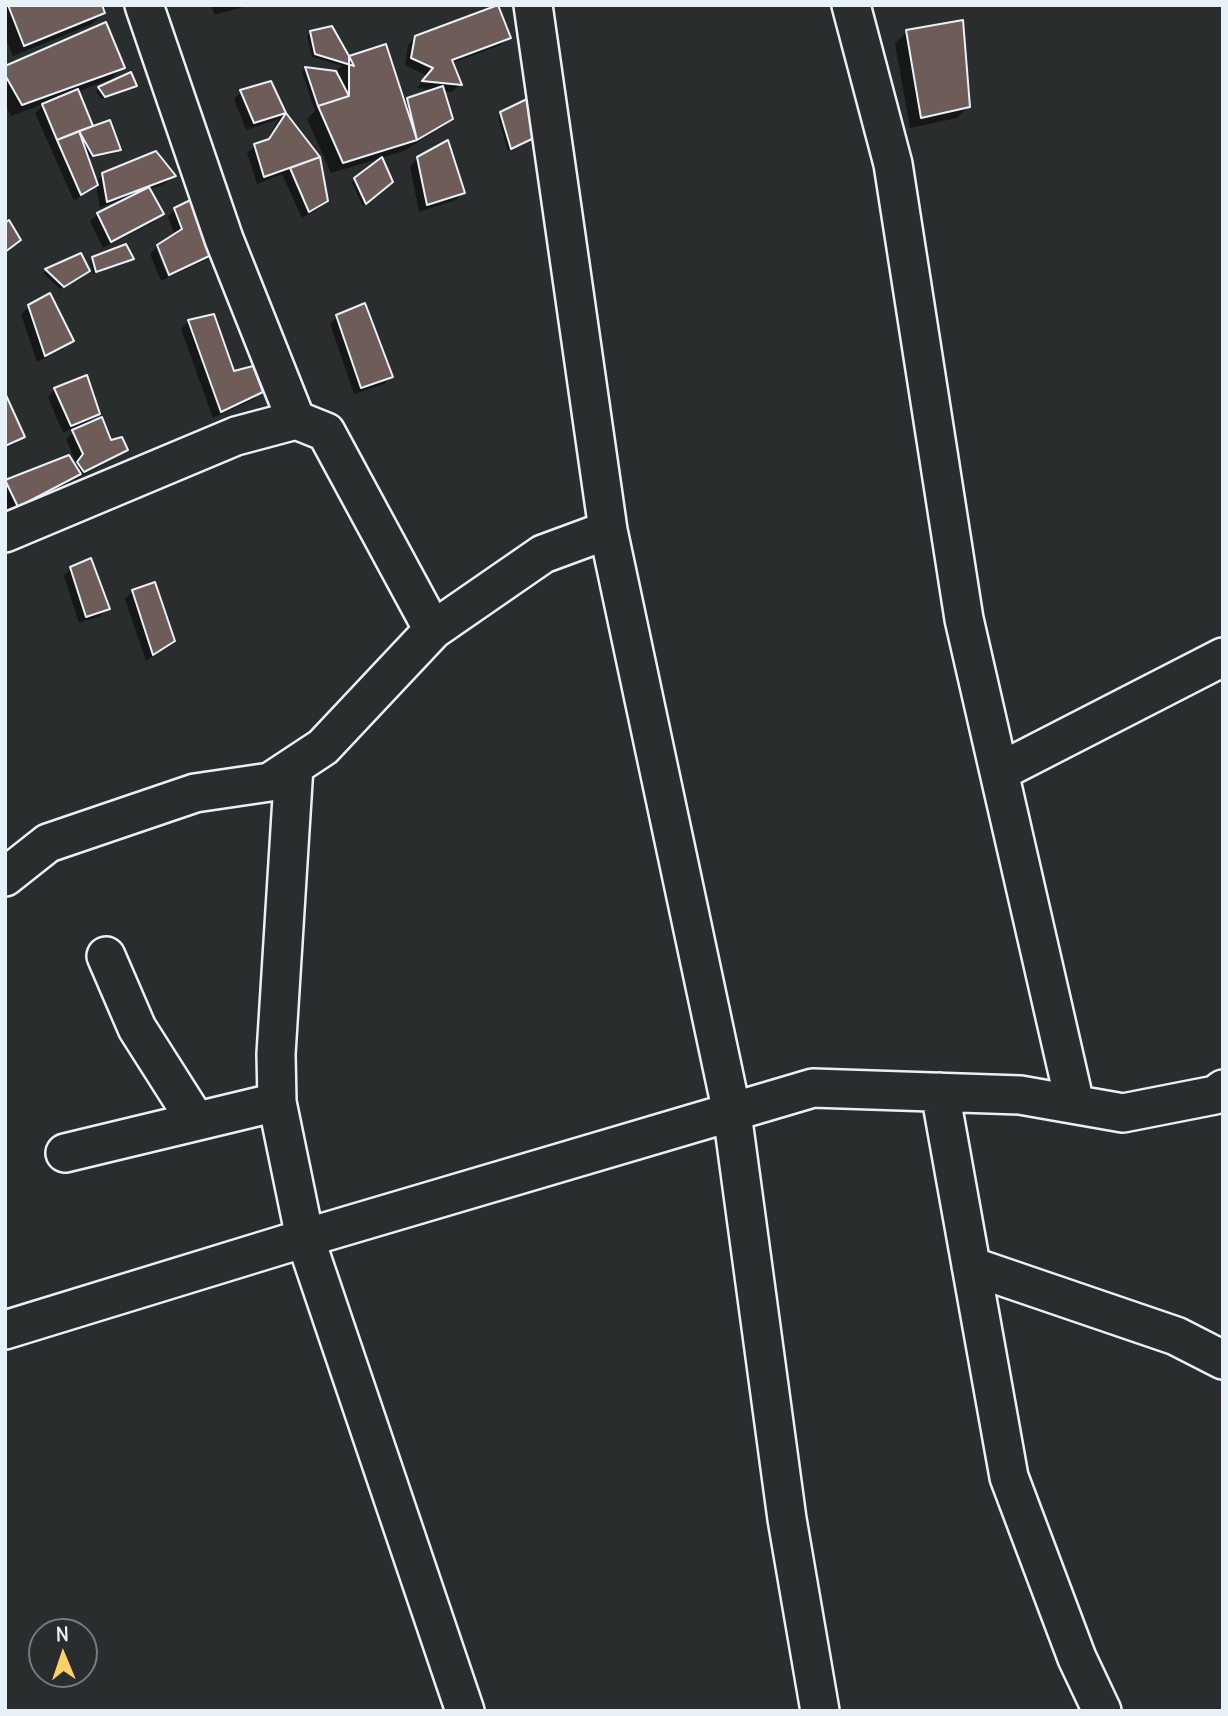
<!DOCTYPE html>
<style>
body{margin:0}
#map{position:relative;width:1228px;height:1716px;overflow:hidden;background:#2a2d2e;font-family:Delius,sans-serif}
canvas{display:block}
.frame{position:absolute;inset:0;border:7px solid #e8f1f8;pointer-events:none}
.north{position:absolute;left:28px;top:1618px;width:70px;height:70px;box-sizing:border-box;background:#2a2d2e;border:2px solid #767b7f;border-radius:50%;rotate:358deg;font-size:19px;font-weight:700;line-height:28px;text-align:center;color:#e8f1f8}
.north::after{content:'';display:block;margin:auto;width:24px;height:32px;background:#ffd166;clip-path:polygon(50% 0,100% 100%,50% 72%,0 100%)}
</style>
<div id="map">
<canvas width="1228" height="1716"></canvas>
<div class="frame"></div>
<div class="north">N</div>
</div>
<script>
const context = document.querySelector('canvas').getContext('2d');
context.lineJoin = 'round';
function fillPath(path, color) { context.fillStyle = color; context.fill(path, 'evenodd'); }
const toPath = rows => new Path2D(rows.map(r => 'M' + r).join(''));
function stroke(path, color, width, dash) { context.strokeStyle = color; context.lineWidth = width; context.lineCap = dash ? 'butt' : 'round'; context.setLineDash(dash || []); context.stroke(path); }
const shadow = toPath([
 [5,5,100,5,103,13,92,24,13,56,5,37],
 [212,5,251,5,214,15],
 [907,32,968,107,957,118,910,128,895,43],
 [311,33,348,58,404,104,408,100,436,90,417,88,427,76,405,65,408,45,416,37,509,38,501,45,452,63,460,85,452,92,443,91,451,119,443,126,404,151,331,173,307,119,315,111,302,72,305,69,335,72,338,80,338,69,342,66,312,57,307,36],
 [5,68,122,68,111,79,77,92,91,125,119,150,115,153,87,158,95,183,103,175,173,176,166,183,148,190,161,214,154,222,103,248,90,221,98,214,120,203,119,200,100,208,96,184,74,201,35,113,44,104,11,116,5,106],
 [135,86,132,89,101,99,96,91,99,88],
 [241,92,284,113,318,158,326,201,319,208,302,218,282,174,257,184,247,153,255,146,266,142,279,119,246,130,234,99],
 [501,114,534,136,508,151,498,117],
 [418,158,463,192,456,200,419,212,410,166],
 [355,180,388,185,363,206,352,183],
 [175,209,215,256,171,276,159,246,175,235,168,217],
 [156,248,168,278,161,281,150,254],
 [80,255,84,274,60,289,43,273],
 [132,258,129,261,93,274,90,262,93,259],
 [29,307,72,341,64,348,37,362,21,314],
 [337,317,391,377,384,384,354,394,330,324],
 [189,321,233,373,261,392,254,399,213,418,181,329],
 [55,389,98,413,85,426,126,450,118,457,10,513,5,503,6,482,76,463,66,439,79,426,63,433,48,397],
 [5,397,22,437,15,444,5,448],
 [71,568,108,608,100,616,79,623,64,576],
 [133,591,173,641,146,661,125,599]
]);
const building = toPath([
 [8,5,102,5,105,13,24,46,8,5],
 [498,5,511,38,452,60,462,85,422,81,433,68,411,58,415,36,498,5],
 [963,20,970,107,921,118,906,30,963,20],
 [106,22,125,68,22,105,5,75,5,66,106,22],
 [332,26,349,56,354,66,315,54,310,31,332,26],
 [386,44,417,140,343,163,318,106,349,96,349,56,386,44],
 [305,67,336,71,349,96,318,106,305,67],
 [131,72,137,86,105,97,98,87,131,72],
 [271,81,286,113,254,123,240,90,271,81],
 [443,86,453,119,417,140,407,98,443,86],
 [78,89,93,126,57,140,42,104,78,89],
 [529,98,536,137,511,149,500,112,529,98],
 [286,113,320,157,264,177,254,144,269,139,286,113],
 [110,120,121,150,93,156,79,131,110,120],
 [79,131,98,185,81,195,57,140,79,131],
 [448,140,465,193,427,205,417,157,448,140],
 [156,151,176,176,107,202,102,173,156,151],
 [320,157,328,201,309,212,290,168,320,157],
 [382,157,393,182,366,204,354,178,382,157],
 [149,187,164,214,111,242,97,213,149,187],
 [205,193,224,249,169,275,157,245,182,229,174,208,205,193],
 [9,220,21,240,5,252,5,223,9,220],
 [126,244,134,259,96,272,92,257,126,244],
 [81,253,90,271,64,287,45,269,81,253],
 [50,293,74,341,45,356,28,305,50,293],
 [365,303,393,377,361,388,336,315,365,303],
 [214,314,234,371,253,366,263,392,221,412,188,320,214,314],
 [87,375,100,414,71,426,54,388,87,375],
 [5,393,25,437,5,446,5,393],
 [102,417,111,440,122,437,128,450,84,472,77,462,83,454,72,430,102,417],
 [69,455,81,474,18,507,5,480,69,455],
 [91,558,110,609,86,617,70,567,91,558],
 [155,582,175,641,153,655,132,590,155,582]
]);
const street = toPath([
 [144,5,224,239,296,420],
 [533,5,608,530,732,1113,787,1519,820,1711],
 [851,5,893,164,964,619,1075,1104],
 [5,533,236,436,296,420,326,432,433,630],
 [294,766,276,1054,277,1102,305,1238,465,1711],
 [999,772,1223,657],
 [5,877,48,843,195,793,270,782,323,747,433,630,543,554,608,530],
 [106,956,137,1028,196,1121],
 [940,1092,1009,1477,1077,1658,1102,1711],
 [65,1153,277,1102],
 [971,1266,1176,1336,1223,1360],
 [5,1330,305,1238,813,1088,1020,1095,1123,1113,1215,1095,1223,1089]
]);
fillPath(shadow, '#0007');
fillPath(building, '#6e5c59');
stroke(building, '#e8f1f8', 2);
stroke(street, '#e8f1f8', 42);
stroke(street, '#2a2d2e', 37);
</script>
